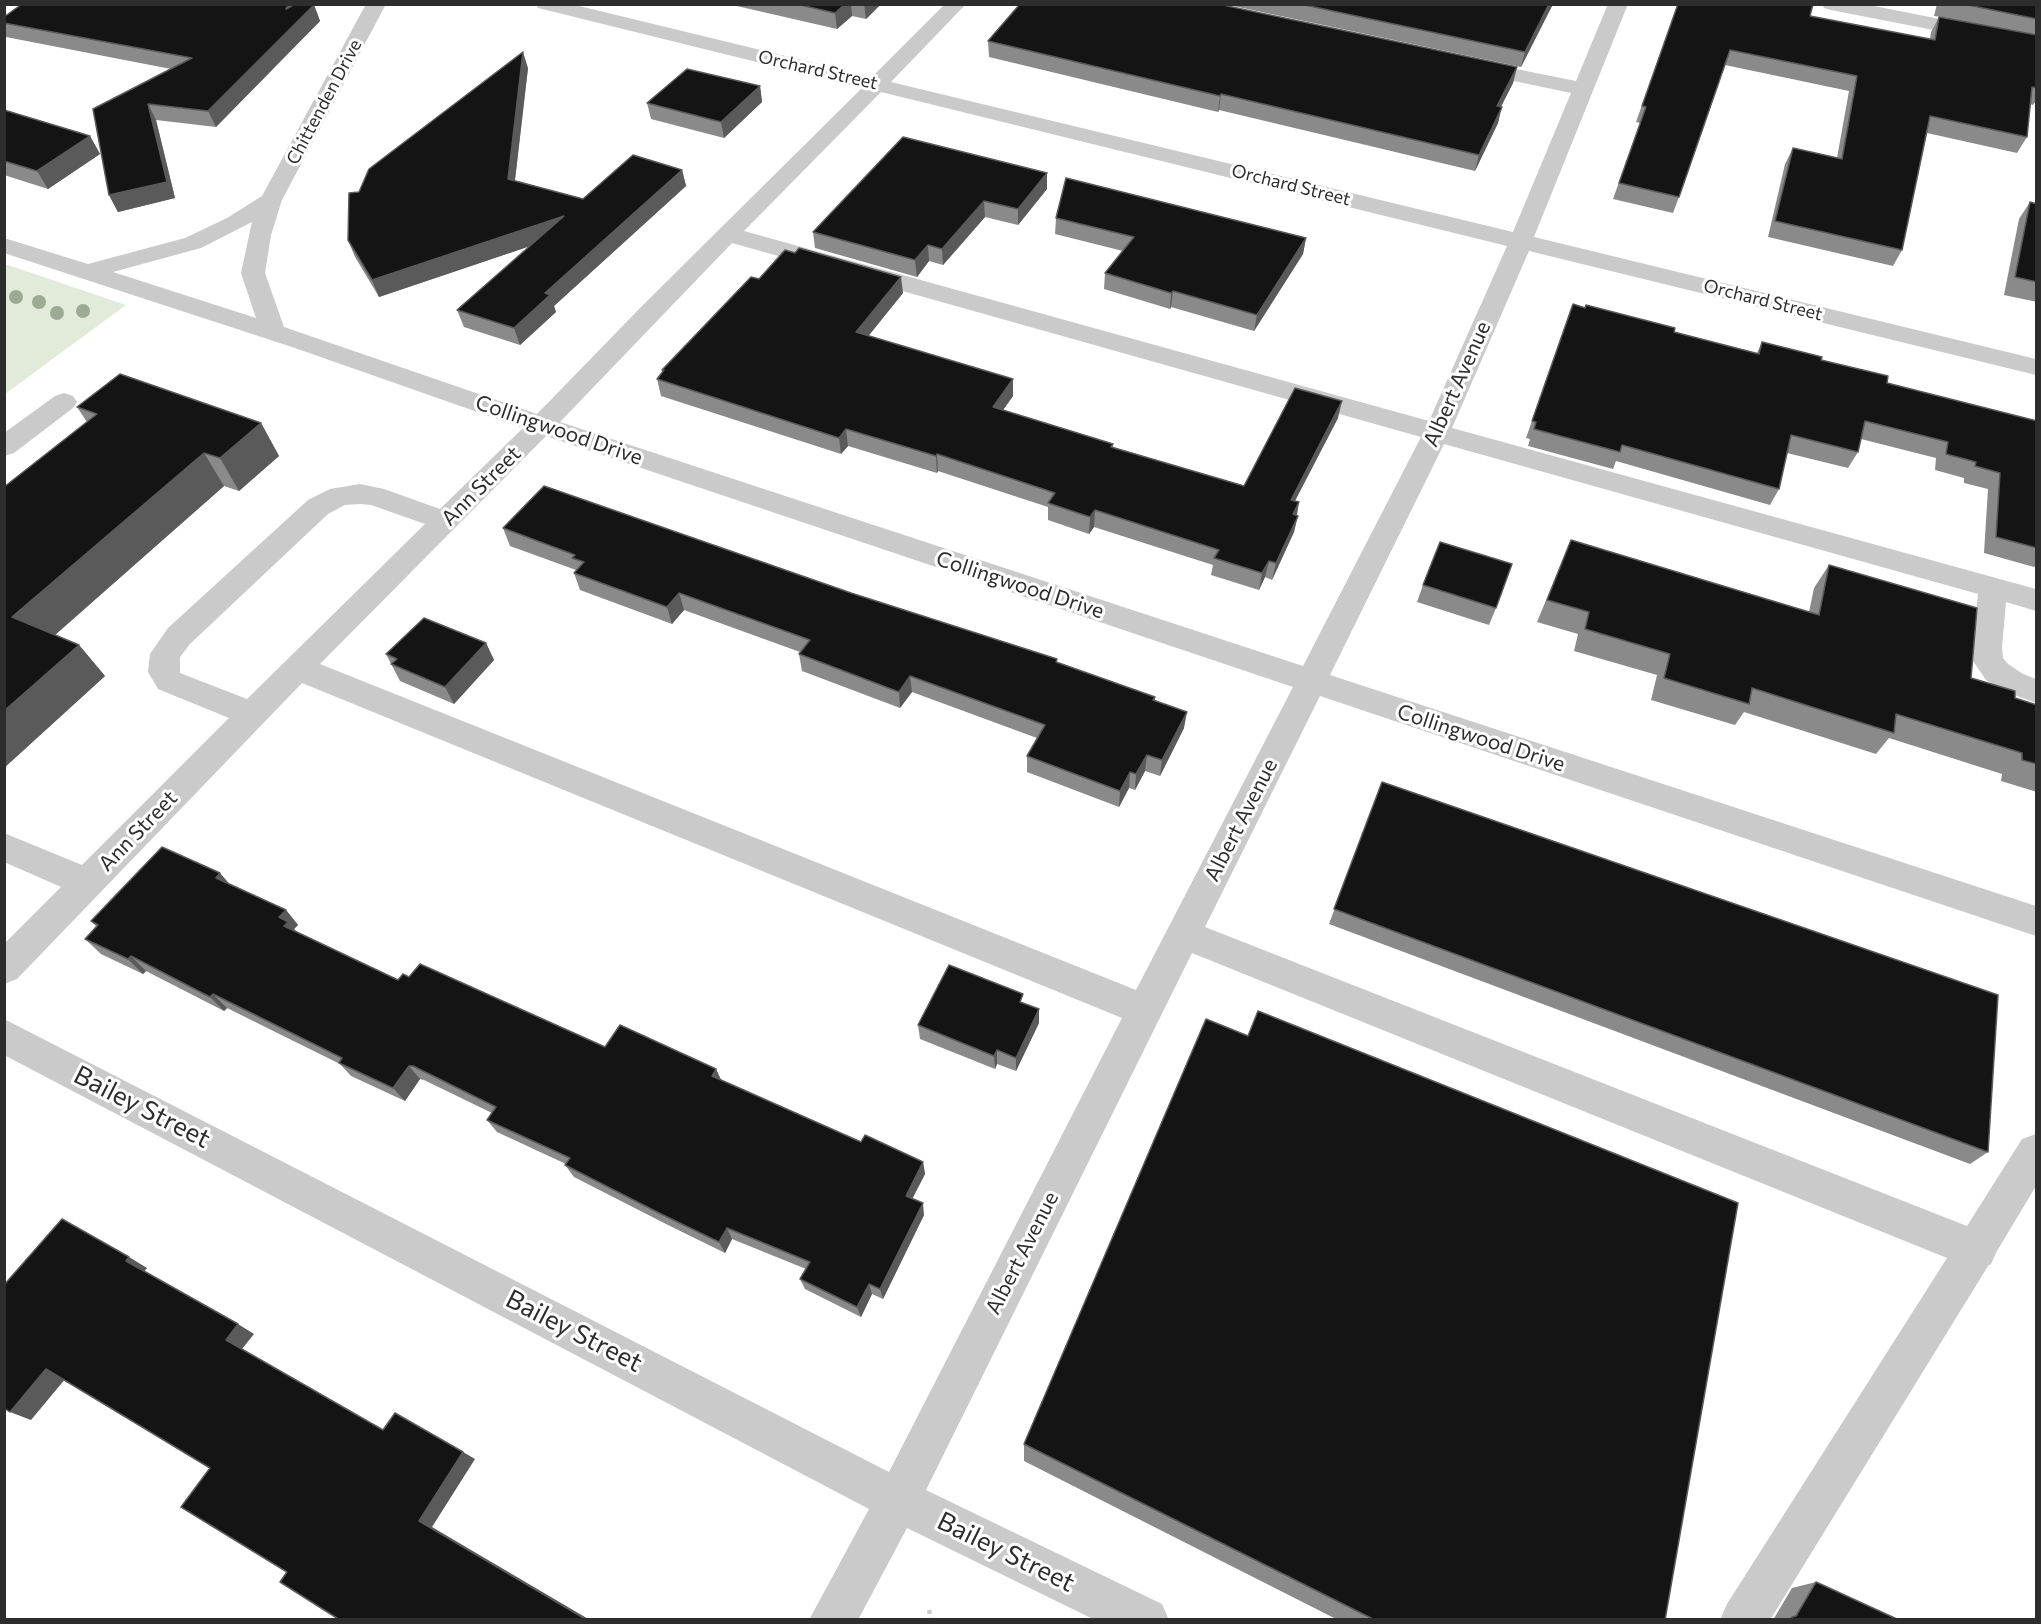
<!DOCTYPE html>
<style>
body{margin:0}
#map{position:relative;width:2041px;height:1624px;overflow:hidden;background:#fff;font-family:Commissioner,sans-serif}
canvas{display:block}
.frame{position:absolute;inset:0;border:6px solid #2d2d2d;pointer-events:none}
</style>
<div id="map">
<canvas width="2041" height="1624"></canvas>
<div class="frame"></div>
</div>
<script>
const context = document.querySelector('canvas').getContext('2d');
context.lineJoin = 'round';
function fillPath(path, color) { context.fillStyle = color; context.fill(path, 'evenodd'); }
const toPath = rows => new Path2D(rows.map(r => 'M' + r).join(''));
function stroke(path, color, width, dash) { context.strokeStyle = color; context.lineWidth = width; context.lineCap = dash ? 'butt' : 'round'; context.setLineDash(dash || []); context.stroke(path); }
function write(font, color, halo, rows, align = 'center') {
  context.font = font + ' Commissioner,sans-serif'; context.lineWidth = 6; context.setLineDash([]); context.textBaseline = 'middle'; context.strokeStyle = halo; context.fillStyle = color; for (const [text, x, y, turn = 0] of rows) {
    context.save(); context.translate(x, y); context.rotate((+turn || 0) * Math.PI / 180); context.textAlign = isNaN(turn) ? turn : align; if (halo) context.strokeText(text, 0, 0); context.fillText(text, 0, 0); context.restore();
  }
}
const green = toPath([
 [5,264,126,305,5,394,4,264]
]);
const path = toPath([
 [929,1610,931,1620]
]);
const minor = toPath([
 [366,4,386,4,282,200,271,235,265,273,284,327,537,414,644,304,862,88,538,8,536,4,571,4,872,77,945,4,966,4,891,82,1513,232,1571,93,1471,72,1464,70,1461,66,1464,62,1471,60,1576,81,1608,4,1628,4,1534,237,2036,359,2036,375,1529,251,1452,428,2036,589,2036,611,2006,602,2002,647,2003,658,2008,664,2023,674,2036,679,2036,703,2001,690,1986,680,1973,661,1972,647,1978,594,1444,444,1330,675,2036,906,2036,936,1320,696,1205,927,1967,1226,2022,1139,2036,1134,2036,1186,1997,1251,1991,1264,1988,1266,1770,1620,1720,1620,1727,1604,1947,1258,1192,953,926,1490,1162,1604,1169,1620,1095,1620,907,1528,858,1620,809,1620,869,1509,4,1055,4,1019,889,1472,1122,1018,302,683,17,979,4,984,4,944,61,887,4,862,4,833,82,865,229,718,158,689,148,672,150,654,168,628,308,500,330,489,360,484,384,489,440,509,523,428,292,347,4,253,4,238,88,264,185,238,227,218,262,196,366,4],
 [881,92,1507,246,1429,421,744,231,881,92],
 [252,222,241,273,256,318,113,272,201,248,252,222],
 [732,243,1421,437,1303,666,560,422,732,243],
 [546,436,1293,687,1136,990,320,664,546,436],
 [360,504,371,505,425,524,247,699,180,673,180,657,190,644,328,514,345,505,360,504],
 [1822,4,1864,4,2036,38,2036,50,1831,10,1824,8,1822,4],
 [64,393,73,396,77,402,73,408,14,453,4,456,4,433,55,396,64,393]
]);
const trees = [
 [16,297],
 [39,302],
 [83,311],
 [57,313]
];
const wall = toPath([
 [728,4,881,4,866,19,852,16,837,29],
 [1224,4,1553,4,1521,67],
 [1678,4,1810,16,1930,39,1931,32,1939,17,1949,18,1934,16,1937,4,2037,4,2037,100,2033,105,2030,104,2027,137,2017,153,1927,133,1902,250,1893,266,1768,237,1785,164,1793,148,1837,158,1849,91,1725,65,1679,197,1673,213,1613,199,1640,123,1636,122],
 [314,5,320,21,216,127,156,120,175,198,118,212,109,195,93,109,171,69,6,37,4,34,4,17],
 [988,41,1517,67,1513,83,1501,107,1498,123,1475,171,1219,110,1218,112,989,57],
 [528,68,515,181,583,199,682,170,686,186,554,306,556,312,520,345,464,327,457,310,530,246,379,297,355,257,348,240,359,192],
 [760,86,762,102,724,138,651,119,647,103],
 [4,110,90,136,100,154,48,189,4,175],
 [1047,173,1047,189,1018,225,985,217,943,265,929,261,917,277,815,248,813,232],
 [2030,202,2037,204,2037,302,2004,295,2019,219],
 [1056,218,1306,238,1303,254,1254,331,1171,307,1170,309,1104,289,1105,273,1123,251,1055,234],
 [795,253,903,293,868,336,1013,396,1003,410,1113,444,1113,447,1244,486,1338,418,1295,501,1299,502,1294,532,1272,580,1265,577,1259,590,1211,575,1213,565,1094,527,1089,534,1048,520,1048,507,938,471,937,473,848,446,841,454,661,396,657,379,662,373,662,370,759,279],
 [1573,304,1674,332,1757,353,1762,342,1821,360,1887,383,2037,421,2037,564,2034,567,1984,553,1988,489,1964,483,1964,478,1935,470,1936,458,1861,439,1858,452,1848,468,1787,453,1779,489,1770,505,1616,461,1613,469,1528,446,1530,439,1526,438],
 [77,407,261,423,279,456,239,491,224,486,55,635,79,645,105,676,4,768,87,422],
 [503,528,851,593,1057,662,1155,697,1155,701,1184,728,1160,776,1145,771,1135,790,1129,788,1119,807,1027,772,1027,756,1037,738,912,692,900,708,802,671,799,654,800,652,684,610,672,624,580,590,574,573,576,570,510,546],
 [1571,540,1809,612,1814,588,1829,565,1971,678,2015,698,2037,705,2037,792,2001,781,2002,774,1889,738,1876,754,1744,712,1735,725,1651,700,1657,675,1574,651,1578,634,1537,622],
 [1423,585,1496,608,1489,625,1417,602],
 [486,643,494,660,454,704,400,681,386,654],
 [1382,782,1988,1152,1970,1164,1329,924],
 [229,884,286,910,298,925,294,929,297,933,398,980,409,977,605,1047,716,1069,721,1080,861,1142,923,1162,925,1174,912,1199,924,1215,883,1299,872,1294,861,1317,805,1289,800,1279,806,1269,732,1239,725,1253,666,1224,574,1177,565,1165,566,1164,497,1132,487,1120,492,1113,424,1080,420,1079,405,1101,351,1076,340,1064,227,1008,224,1011,146,971,143,974,101,954,85,939,96,926,91,921],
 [1023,1003,1039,1009,1039,1023,1016,1071,997,1064,995,1069,920,1039,918,1025],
 [1024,1444,1665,1620,1338,1620,1024,1461],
 [1816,1582,1899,1620,1773,1620,1792,1588]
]);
const shadedWall = toPath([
 [845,4,851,4,852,16,837,29,835,13],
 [864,4,881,4,866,19],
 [1549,4,1553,4,1521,67,1525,52],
 [314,5,320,21,216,127,208,111],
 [523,52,528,68,513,196,508,179],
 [1517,67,1513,83,1493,122,1497,106],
 [760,86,762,102,724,138,721,122],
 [1221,94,1219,110,1218,112,1220,96],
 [148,104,156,120,175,198,118,212,109,195],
 [1502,107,1498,123,1475,171,1479,155],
 [90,136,100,154,48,189,37,171],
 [682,170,686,186,554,306,556,312,520,345,514,328,545,293],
 [1047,173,1047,189,1018,225,1018,209],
 [984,201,985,217,943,265,942,249],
 [564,216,569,233,379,297,372,280],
 [1306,238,1303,254,1254,331,1257,315],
 [928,245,929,261,917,277,915,260],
 [901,277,903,293,858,349,856,332],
 [1173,291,1171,307,1170,309,1171,293],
 [1013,379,1013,396,993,424,993,407],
 [1342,401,1338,418,1287,516,1291,500],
 [261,423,279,456,239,491,220,458],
 [846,429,848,446,841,454,839,438],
 [204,453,224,486,39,649,12,617],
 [937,454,938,471,937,473,936,456],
 [1299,502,1296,519,1293,514],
 [1095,510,1094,527,1089,534,1090,517],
 [1298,516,1294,532,1272,580,1276,563],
 [1269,561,1265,577,1259,590,1262,573],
 [679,593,684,610,672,624,667,607],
 [486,643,494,660,454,704,445,687],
 [79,645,105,676,4,768,4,711],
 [910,676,912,692,900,708,899,692],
 [1187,712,1184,728,1160,776,1162,760],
 [1147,755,1145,771,1135,790,1136,774],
 [1130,772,1129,788,1119,807,1120,791],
 [220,873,233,888,216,878],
 [286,910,298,925,294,929,301,937,284,926,279,917],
 [131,956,146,971,143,974,128,959],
 [213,994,227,1008,224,1011,210,997],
 [1039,1009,1039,1023,1016,1071,1016,1058],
 [997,1050,997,1064,995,1069,994,1056],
 [409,1066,420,1079,405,1101,393,1088],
 [716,1069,722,1082,712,1076],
 [923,1162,925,1174,908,1207,906,1196],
 [923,1203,924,1215,883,1299,880,1289],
 [727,1228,732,1239,725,1253,719,1242],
 [129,1257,147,1268,144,1272,126,1261],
 [869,1284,872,1294,861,1317,857,1307],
 [238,1324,254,1334,242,1349,226,1340],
 [46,1369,66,1378,31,1420,10,1412],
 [463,1452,475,1459,432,1527,590,1620,587,1620,419,1521]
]);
const building = toPath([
 [22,4,289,4,286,9,295,4,313,4,314,5,208,111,148,104,167,182,109,195,93,109,192,58,4,23,4,17,22,4],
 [796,4,845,4,835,13,796,4],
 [1020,4,1218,4,1517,67,1497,106,1502,107,1479,155,1221,94,1220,96,988,41,1020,4],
 [1300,4,1549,4,1525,52,1300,4],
 [1678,4,1813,4,1810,16,1935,40,1939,17,2037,35,2037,88,2032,87,2027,137,1930,116,1902,250,1775,221,1793,148,1842,159,1857,76,1730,50,1679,197,1619,183,1646,107,1642,106,1678,4],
 [1963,4,2037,4,2037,19,1963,4],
 [523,52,508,179,583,199,633,155,682,170,545,293,550,295,514,328,457,310,564,216,372,280,348,240,349,193,359,192,369,169,523,52],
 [687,69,760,86,721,122,647,103,687,69],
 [4,110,90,136,37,171,4,161,4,110],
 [903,137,1047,173,1018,209,984,201,942,249,928,245,915,260,813,232,903,137],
 [1066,178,1306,238,1257,315,1173,291,1171,293,1105,273,1134,237,1056,218,1066,178],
 [2030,202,2037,204,2037,282,2015,277,2030,202],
 [799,248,901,277,856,332,1013,379,993,407,1113,444,1111,447,1244,486,1295,388,1342,401,1291,500,1299,502,1293,514,1298,516,1276,563,1269,561,1262,573,1214,558,1219,550,1095,510,1090,517,1048,503,1055,493,937,454,936,456,846,429,839,438,657,379,664,370,662,370,751,277,759,279,785,250,795,253,799,248],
 [1573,304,1585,308,1586,305,1675,328,1674,332,1759,354,1762,342,1822,357,1821,360,1888,376,1887,383,2037,421,2037,548,1996,537,2000,473,1975,466,1976,462,1946,454,1948,442,1865,421,1858,452,1791,435,1779,489,1622,445,1620,452,1534,429,1536,422,1532,421,1573,304],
 [120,374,261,423,220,458,204,453,12,617,79,645,4,711,4,487,97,414,77,407,120,374],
 [544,486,851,593,1057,659,1056,662,1155,697,1153,700,1187,712,1162,760,1147,755,1136,774,1130,772,1120,791,1027,756,1045,725,910,676,899,692,799,654,810,640,679,593,667,607,574,573,584,562,572,558,575,555,503,528,544,486],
 [1571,540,1819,615,1829,565,1977,608,1971,678,2015,691,2015,698,2037,705,2037,764,2022,760,2022,753,1896,714,1894,733,1752,688,1749,704,1664,678,1670,654,1585,629,1589,612,1547,600,1571,540],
 [1440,542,1512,564,1496,608,1423,585,1440,542],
 [424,618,486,643,445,687,391,664,397,659,386,654,424,618],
 [1382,782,1998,995,1988,1152,1334,909,1382,782],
 [162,847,220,873,216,878,286,910,279,917,288,922,284,926,398,980,403,974,409,977,420,964,605,1047,620,1025,716,1069,712,1076,861,1142,865,1135,923,1162,906,1196,923,1203,880,1289,869,1284,857,1307,800,1279,810,1262,727,1228,719,1242,659,1213,565,1165,570,1158,487,1120,496,1107,413,1066,409,1066,393,1088,339,1063,342,1058,213,994,210,997,131,956,128,959,85,939,98,925,91,921,162,847],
 [949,965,1023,994,1020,1002,1039,1009,1016,1058,997,1050,994,1056,918,1025,949,965],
 [1258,1011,1738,1203,1665,1620,1375,1620,1024,1444,1206,1019,1248,1036,1258,1011],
 [62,1219,129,1257,126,1261,238,1324,226,1340,383,1430,395,1413,463,1452,419,1521,587,1620,340,1620,280,1582,287,1572,181,1507,210,1468,46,1369,10,1412,4,1408,4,1285,62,1219],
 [1816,1582,1899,1620,1790,1620,1792,1617,1796,1616,1816,1582]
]);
const farStreetnames = [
 ["Orchard Street",818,70,13],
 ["Chittenden Drive",324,102,-62],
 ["Orchard Street",1291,185,14],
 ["Orchard Street",1763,300,14]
];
const streetNames = [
 ["Albert Avenue",1457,384,-66],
 ["Collingwood Drive",559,430,19],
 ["Ann Street",481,486,-45],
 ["Collingwood Drive",1020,585,18],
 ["Collingwood Drive",1481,738,18],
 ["Albert Avenue",1241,820,-63],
 ["Ann Street",138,831,-46],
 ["Albert Avenue",1022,1253,-63]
];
const nearStreetnames = [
 ["Bailey Street",142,1107,27],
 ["Bailey Street",574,1331,27],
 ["Bailey Street",1006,1552,26]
];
fillPath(green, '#e2eada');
stroke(path, '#cacaca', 4.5, [4, 4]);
fillPath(minor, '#cacaca');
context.fillStyle = '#9dab94';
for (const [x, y] of trees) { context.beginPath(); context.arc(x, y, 7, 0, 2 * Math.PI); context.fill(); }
fillPath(wall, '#8a8a8a');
fillPath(shadedWall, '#5a5a5a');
fillPath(building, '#141414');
stroke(building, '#5a5a5a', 1.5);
write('18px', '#2d2d2d', '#fff', farStreetnames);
write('21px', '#2d2d2d', '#fff', streetNames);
write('26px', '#2d2d2d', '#fff', nearStreetnames);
</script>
